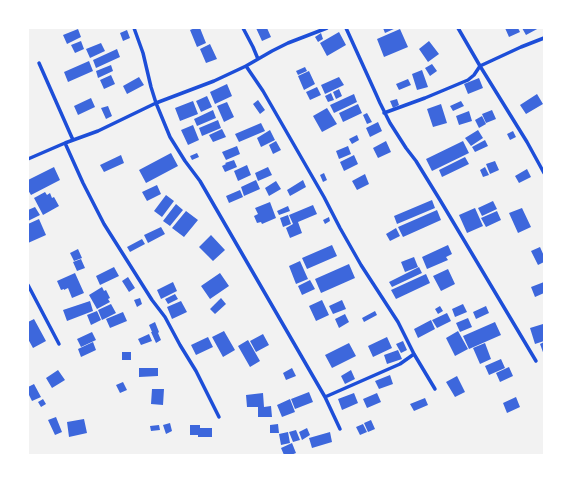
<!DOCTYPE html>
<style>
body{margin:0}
#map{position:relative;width:572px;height:483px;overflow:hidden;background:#f2f2f2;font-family:"Source Sans 3",sans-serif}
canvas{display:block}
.frame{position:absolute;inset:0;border:29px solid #fff;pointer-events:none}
</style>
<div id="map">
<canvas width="572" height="483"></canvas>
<div class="frame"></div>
</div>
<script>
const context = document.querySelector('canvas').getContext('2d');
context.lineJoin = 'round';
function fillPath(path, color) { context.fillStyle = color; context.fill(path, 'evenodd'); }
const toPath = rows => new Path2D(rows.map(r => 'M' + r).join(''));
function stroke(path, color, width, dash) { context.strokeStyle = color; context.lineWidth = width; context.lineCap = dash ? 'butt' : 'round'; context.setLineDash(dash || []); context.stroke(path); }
const building = toPath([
 [195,28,200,28,206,43,197,47,190,30],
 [256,28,267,28,271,37,262,41],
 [383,28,396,28,385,33],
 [505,28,518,28,520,32,509,37],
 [522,28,539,28,526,35],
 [78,29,81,37,67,44,63,35],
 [400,29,408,47,384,57,377,39],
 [127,30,130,38,123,41,120,33],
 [339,32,346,45,327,56,320,43],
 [321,33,323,39,318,42,315,37],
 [81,41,84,49,75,53,71,45],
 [429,41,439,54,428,62,419,49],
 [101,43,105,51,90,58,86,49],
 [210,44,217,59,206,63,200,49],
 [117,49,120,57,96,68,93,60],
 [89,61,93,71,68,82,64,72],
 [432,64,437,71,430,76,425,68],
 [111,65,113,71,98,78,96,71],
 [305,67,307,71,298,75,296,71],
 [422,70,428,87,417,90,412,74],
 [309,71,315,84,304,90,298,76],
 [111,75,115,84,104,89,100,80],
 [139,77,144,85,127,94,123,86],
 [339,77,344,85,325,94,321,85],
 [479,78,483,88,468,94,464,84],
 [408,79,411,85,399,90,396,84],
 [227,84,232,96,215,104,210,92],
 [317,87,321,95,310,100,306,92],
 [339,89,342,96,336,99,333,92],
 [331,93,334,100,328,102,325,96],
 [354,94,357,102,334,113,330,105],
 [537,94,543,104,526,114,520,105],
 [207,96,212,107,201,112,196,101],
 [91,98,95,107,78,115,74,106],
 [397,99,399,105,393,108,390,101],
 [258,100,265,110,260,114,253,104],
 [193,101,198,114,180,121,175,108],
 [461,101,464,106,453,111,450,106],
 [227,102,234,117,224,122,217,106],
 [358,104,362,113,343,122,339,113],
 [441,104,447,123,433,127,427,109],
 [108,106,112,116,106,119,101,108],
 [327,108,337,124,322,132,313,116],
 [213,110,216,118,197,126,194,119],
 [492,110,496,119,486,123,482,114],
 [469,111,472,121,459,125,456,116],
 [367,113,372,122,367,124,363,115],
 [482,116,486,124,479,128,475,120],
 [218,120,221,128,202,136,199,128],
 [378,122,382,131,370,137,366,128],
 [261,123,265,131,239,142,235,134],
 [193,125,199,140,188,145,181,130],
 [222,129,226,137,213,142,209,135],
 [270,130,275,140,261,147,257,138],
 [478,130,483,138,471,146,465,138],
 [513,131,516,137,510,140,507,134],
 [357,135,359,140,352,144,349,139],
 [485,140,488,146,475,152,472,147],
 [276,141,281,150,273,154,269,145],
 [386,141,391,152,378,158,373,148],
 [463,141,469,153,432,171,426,159],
 [237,146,240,154,226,160,222,152],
 [348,146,351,154,339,159,336,151],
 [171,153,178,166,146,183,139,170],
 [197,153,199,157,192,160,190,156],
 [121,155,124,163,104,172,100,165],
 [354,155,358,164,344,171,340,162],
 [465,157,469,164,442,177,439,170],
 [234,160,237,167,225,172,222,166,226,164,225,163],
 [495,161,499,170,490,174,486,164],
 [247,165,251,175,238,181,234,171],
 [54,167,60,180,31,195,28,190,28,180],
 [268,167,272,175,258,181,255,173],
 [485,167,489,175,483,177,480,170],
 [527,169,531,177,519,183,515,176],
 [324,173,327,180,323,182,320,175],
 [365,174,369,184,357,190,352,181],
 [256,180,260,189,244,196,241,187],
 [303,180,306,187,290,196,287,190],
 [276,181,281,189,269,196,265,188],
 [157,185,161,194,147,201,142,192],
 [240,190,243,197,229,203,226,196],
 [45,192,47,195,50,193,52,198,54,197,59,206,43,215,34,198],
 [166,195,174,201,162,217,154,211],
 [432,200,435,208,397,224,394,216],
 [493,201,497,209,482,216,478,208],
 [270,202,276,218,262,224,261,222,257,223,254,216,258,214,255,208],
 [176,204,183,210,170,226,163,221],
 [313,205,317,214,298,222,302,233,290,238,286,228,293,224,289,215],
 [288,206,290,211,279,215,277,211],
 [35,207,40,215,28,221,28,210],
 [475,208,483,226,467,233,459,215],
 [522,208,531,227,518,233,509,213],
 [437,210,441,220,403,237,398,227],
 [186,211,198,220,184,237,172,228],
 [497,211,501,220,486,227,481,218],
 [288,215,291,224,283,227,280,218],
 [329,217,330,221,325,224,323,220],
 [39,219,46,235,28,243,28,224],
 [161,227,165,234,148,243,144,235],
 [396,228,400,236,390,241,386,234],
 [211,235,225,250,213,261,199,247],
 [142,239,145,244,130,252,127,247],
 [332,245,337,256,307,269,302,258],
 [448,245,452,254,446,257,448,260,427,269,422,257],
 [540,247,544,256,544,262,538,265,531,251],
 [78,249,82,258,74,261,70,253],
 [414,257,418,267,405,272,401,262],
 [81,259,85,268,77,271,73,262],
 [300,261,308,279,296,284,289,266],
 [349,264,355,278,321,293,315,279],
 [114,267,119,276,100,285,96,276],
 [419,267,422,273,392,287,389,282],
 [448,269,455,284,441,291,433,276],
 [75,273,84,293,72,298,68,288,64,290,64,289,61,290,57,281],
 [220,273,229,286,210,299,201,286],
 [426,274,430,283,396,299,391,290],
 [128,277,135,288,129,292,122,281],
 [310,280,315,289,302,295,298,286],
 [173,282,177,291,161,299,157,290],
 [544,282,544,293,535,297,531,287],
 [102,287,104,291,106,290,110,298,108,299,110,302,97,309,89,295],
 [175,294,178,299,168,304,165,299],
 [140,298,142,304,137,307,134,300],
 [221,298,226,304,215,314,210,309],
 [322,300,329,315,316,321,309,306],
 [342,300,346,309,333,314,329,306],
 [90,301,93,311,67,321,63,310],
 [181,301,187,312,172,319,167,307],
 [111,304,116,313,102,320,98,310],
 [463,304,467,312,455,317,452,309],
 [440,306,443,311,438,314,435,309],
 [486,306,489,313,476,319,473,312],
 [97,311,101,320,91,325,87,315],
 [375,311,377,315,364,322,362,318],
 [123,312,127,321,110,328,106,319],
 [447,313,451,321,437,328,432,320],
 [345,314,349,322,339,328,335,319],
 [468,318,472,327,460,332,456,323],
 [34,319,46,341,33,348,28,339,28,322],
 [431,320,435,329,418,338,414,329],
 [155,322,159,332,158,333,161,340,156,343,151,332,152,332,149,325],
 [495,322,501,335,469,349,463,336],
 [543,324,544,328,544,341,535,344,530,328],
 [224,331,235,350,223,357,212,337],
 [458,331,468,349,455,356,446,338],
 [92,332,96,340,81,347,77,339],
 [149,334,152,341,141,345,138,339],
 [263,334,269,345,256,352,250,341],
 [208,337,213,347,196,355,191,345],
 [387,337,392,348,373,357,368,346],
 [248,340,260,361,250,367,238,346],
 [403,341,407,350,401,353,396,344],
 [93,342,96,350,81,357,78,349],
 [544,342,544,355,540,344],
 [349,343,356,356,332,368,325,355],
 [485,343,491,359,480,364,473,348],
 [398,350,402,359,387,364,384,355],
 [122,352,131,352,131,360,122,360],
 [501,359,505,368,489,375,485,366],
 [509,367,513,376,500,382,496,373],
 [139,368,158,368,158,376,139,377],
 [292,368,296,376,286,380,283,373],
 [58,370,65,380,52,388,46,378],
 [351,370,355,379,345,384,341,376],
 [390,375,393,384,379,389,375,381],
 [457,376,465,392,455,397,446,382],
 [123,382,127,390,120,393,116,385],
 [34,384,41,397,32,401,28,393,28,387],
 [152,389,164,389,163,405,151,404],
 [309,392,313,402,295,409,291,399],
 [263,393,264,407,271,406,272,417,258,417,258,407,247,407,246,395],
 [354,393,358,403,342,410,338,399],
 [377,393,381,402,367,408,363,399],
 [516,397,520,407,507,413,503,403],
 [425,398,428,405,414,411,410,404],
 [43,399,46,404,41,407,38,402],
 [290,399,295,412,282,417,277,405],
 [56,417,62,432,55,435,48,420],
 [84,419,87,433,69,437,67,422],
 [371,420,375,429,368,432,364,423],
 [170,423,172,431,166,434,163,425],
 [278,424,279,433,270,433,270,425],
 [363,424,367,432,360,435,356,427],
 [159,425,160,430,151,431,150,426],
 [190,425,200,425,200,428,212,428,212,437,198,437,198,435,190,435],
 [307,428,310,435,302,440,299,432],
 [296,430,300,440,293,442,289,432],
 [288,432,290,443,281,445,279,434],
 [330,432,332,442,312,448,309,438],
 [292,443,296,453,291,455,284,455,281,448]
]);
const minor = toPath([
 [134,28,143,53,151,87,156,103,170,137,185,161,200,181,325,397,340,429],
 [243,28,253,47,258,59],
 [346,28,376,94,380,103,390,123,406,148,416,161,440,200,536,361],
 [458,28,480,66,527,142,544,173],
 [39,63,73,140],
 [246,66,263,91,324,197,340,228,361,265,398,322,414,354,435,389],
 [384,113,425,98,468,80,474,75,480,66,521,47,544,38],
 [65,143,83,183,104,224,152,300,165,317,180,345,196,371,219,417],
 [28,159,65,143,98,131,156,103,214,81,246,66,272,51,288,43,327,28],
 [28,285,59,344],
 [325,397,400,364,414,354]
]);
fillPath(building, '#3d67dc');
stroke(minor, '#1d4ed8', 3.5);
</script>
